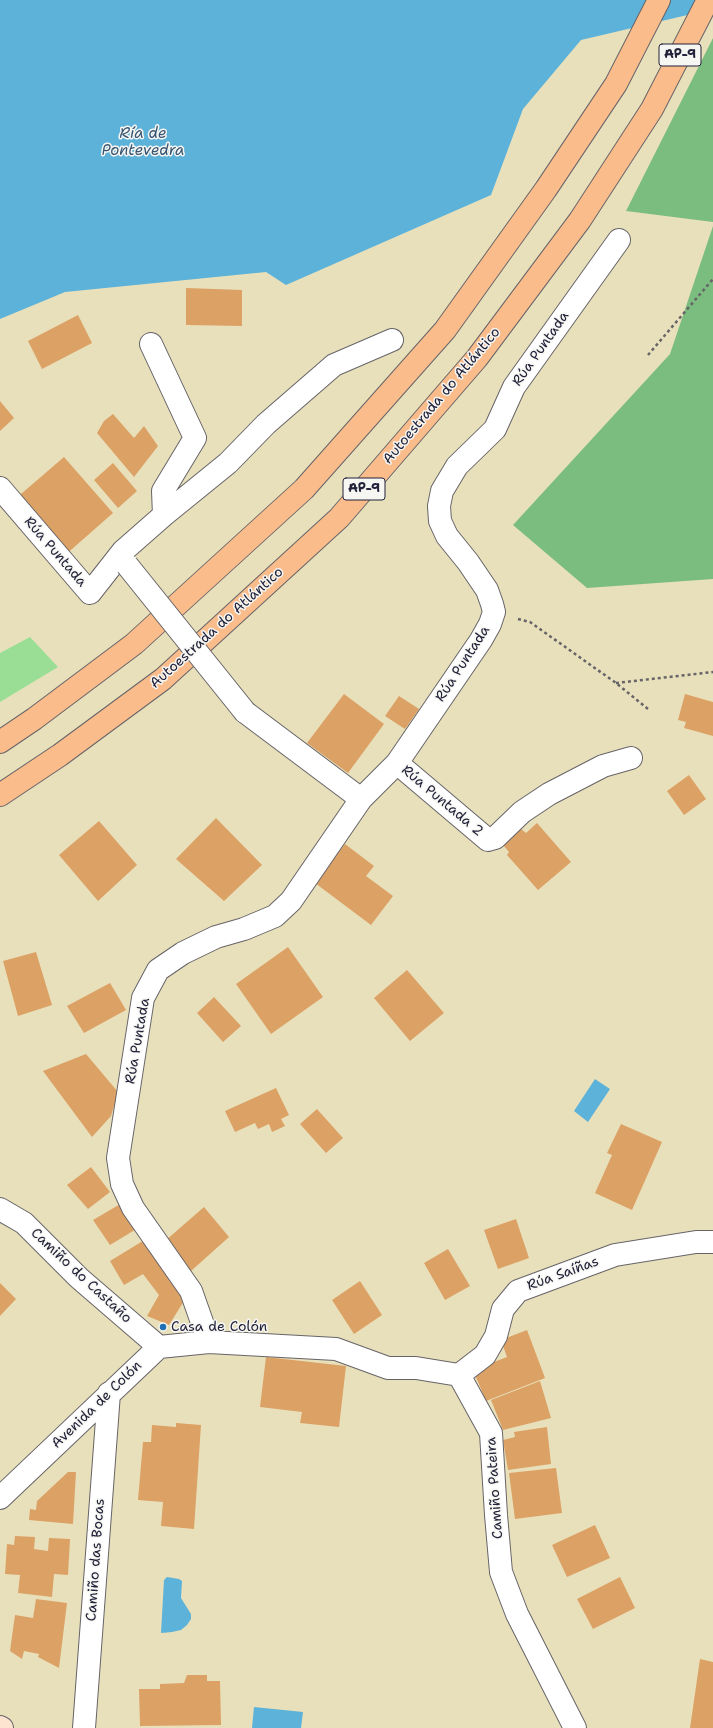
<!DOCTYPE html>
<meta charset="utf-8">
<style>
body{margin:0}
canvas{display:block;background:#e8e0bb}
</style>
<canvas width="713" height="1728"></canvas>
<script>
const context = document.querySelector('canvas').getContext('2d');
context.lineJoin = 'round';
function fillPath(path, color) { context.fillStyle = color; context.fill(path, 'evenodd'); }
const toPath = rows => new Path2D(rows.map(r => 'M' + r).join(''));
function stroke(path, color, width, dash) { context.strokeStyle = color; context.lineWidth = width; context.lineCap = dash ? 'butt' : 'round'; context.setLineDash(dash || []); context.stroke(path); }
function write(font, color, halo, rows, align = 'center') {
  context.font = font + ' "Shantell Sans",sans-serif'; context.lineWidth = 3; context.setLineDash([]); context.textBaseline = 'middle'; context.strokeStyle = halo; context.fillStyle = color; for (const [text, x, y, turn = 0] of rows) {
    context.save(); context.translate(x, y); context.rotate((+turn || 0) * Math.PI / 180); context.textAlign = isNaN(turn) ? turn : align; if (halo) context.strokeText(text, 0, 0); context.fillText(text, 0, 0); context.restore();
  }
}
const green = toPath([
 [30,637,58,667,0,702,0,653]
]);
const forest = toPath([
 [713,38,713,222,626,211],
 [713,226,713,579,587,588,513,525,670,354]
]);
const water = toPath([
 [0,0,713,0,713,9,581,40,523,109,491,195,286,285,266,272,65,292,0,319],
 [595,1079,610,1089,588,1122,574,1111],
 [167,1577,179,1579,182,1581,181,1598,191,1614,191,1619,187,1625,181,1630,172,1632,161,1633,164,1580],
 [254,1707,303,1712,301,1728,252,1728]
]);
const building = toPath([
 [186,288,242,290,242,326,186,325],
 [78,315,92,343,42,369,28,341],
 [0,401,14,418,0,431],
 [113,414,134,438,144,426,158,446,134,477,97,433,104,421],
 [64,457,113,513,63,557,14,500],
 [113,463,137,491,118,508,94,480],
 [344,694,384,724,348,773,307,743],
 [685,694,713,702,713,736,684,728,686,722,678,720],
 [399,696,419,709,405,729,385,716],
 [689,775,706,799,684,815,667,791],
 [216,818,262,865,224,901,176,859],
 [99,821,137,865,98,901,59,855],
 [537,823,571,862,538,890,507,855,509,852,503,845,521,829,526,833],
 [345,844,374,866,366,876,393,896,371,925,315,883],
 [288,947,323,997,271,1034,236,984],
 [36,952,52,1005,18,1016,3,961],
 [407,970,444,1013,410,1041,374,998],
 [110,983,126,1010,84,1033,67,1006],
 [214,997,241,1026,223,1042,197,1013],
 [86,1054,118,1092,111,1116,92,1137,43,1071],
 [276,1088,289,1115,281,1119,285,1126,272,1132,269,1124,258,1129,255,1123,235,1132,225,1111],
 [317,1109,343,1138,326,1153,300,1124],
 [621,1124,662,1142,632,1210,595,1193,612,1155,607,1153],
 [91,1167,110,1192,88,1209,67,1185],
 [122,1203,138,1228,110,1245,93,1220],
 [204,1207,229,1237,191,1271,165,1241],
 [516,1219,529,1258,498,1269,484,1230],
 [146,1239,177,1285,184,1301,169,1325,147,1316,159,1295,143,1274,124,1285,110,1261],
 [448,1249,470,1286,445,1300,424,1263],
 [360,1281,382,1315,354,1334,332,1300],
 [0,1283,16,1299,0,1316],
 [527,1330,545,1378,486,1401,473,1370,507,1357,501,1340],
 [266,1357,346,1366,339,1427,300,1423,302,1412,260,1407],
 [540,1381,551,1418,503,1430,491,1400],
 [176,1423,201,1425,194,1529,161,1526,163,1502,138,1500,143,1442,151,1442,152,1425,176,1427],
 [547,1427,551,1464,508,1470,503,1440,515,1437,514,1432],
 [556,1468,562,1513,515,1519,509,1473],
 [68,1472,76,1472,73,1524,29,1520,30,1509,36,1510,37,1501],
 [595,1525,610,1558,567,1577,552,1545],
 [15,1536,35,1537,34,1549,48,1551,49,1538,70,1539,68,1575,54,1574,52,1597,18,1593,20,1575,5,1574,7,1544,14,1545],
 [620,1577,635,1608,593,1629,577,1599],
 [36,1599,67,1603,59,1668,38,1657,39,1654,24,1651,22,1659,10,1651,15,1615,33,1618],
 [700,1659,713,1662,713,1728,690,1728],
 [187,1675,207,1675,207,1681,220,1681,221,1725,140,1726,139,1689,160,1689,160,1684,184,1683]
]);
const path = toPath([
 [648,355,713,279],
 [518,619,530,622,616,683,648,709],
 [616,683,713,672]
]);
const street = toPath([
 [0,488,90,593,123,551,164,515,163,491,195,438,151,344],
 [164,515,228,463,266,424,334,365,392,340],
 [245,712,361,799],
 [397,763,488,840,495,838,522,812,549,794,603,766,631,758],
 [0,1209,24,1223,79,1278,159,1347],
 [209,1342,191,1291,133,1208,122,1184,118,1158,143,998,158,970,183,953,216,937,244,929,275,916,291,901,361,799,397,763,481,640,490,624,494,612,492,604,487,590,468,562,447,536,440,521,439,506,442,491,457,466,495,429,514,387,619,240],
 [459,1375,491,1433,496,1515,501,1572,517,1614,575,1728],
 [459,1375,485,1355,496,1336,503,1309,518,1291,615,1255,696,1242,713,1242],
 [0,1498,159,1347,209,1342,336,1349,388,1368,416,1368,459,1375],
 [84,1728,109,1393]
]);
const secondary = toPath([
 [0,1727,2,1728]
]);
const highway = toPath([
 [0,742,34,719,134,644,304,489,445,330,546,189,616,84,659,0],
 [0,795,60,755,163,679,339,518,477,358,580,220,652,109,708,0]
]);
const streetBridge = toPath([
 [127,565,245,712]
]);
const markers = [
 [163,1327,4,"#1f6fb2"]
];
const shields = [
 [680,55,42],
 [364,489,42]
];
const shieldNames = [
 ["AP-9",680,55],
 ["AP-9",364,489]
];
const streetNames = [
 ["Rúa Puntada",541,349,-55],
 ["Autoestrada do Atlántico",442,396,-50],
 ["Rúa Puntada",55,552,49],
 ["Autoestrada do Atlántico",217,628,-42],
 ["Rúa Puntada",463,664,-57],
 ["Rúa Puntada 2",442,801,40],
 ["Rúa Puntada",138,1041,-80],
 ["Rúa Saíñas",563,1274,-20],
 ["Camiño do Castaño",81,1276,43],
 ["Avenida de Colón",97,1405,-44],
 ["Camiño Pateira",495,1488,-94],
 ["Camiño das Bocas",96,1560,-86]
];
const poiNames = [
 ["Casa de Colón",171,1327]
];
const waterNames = [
 ["Ría de",143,134],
 ["Pontevedra",143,151]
];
fillPath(green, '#9ade96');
fillPath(forest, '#7bbd7f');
fillPath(water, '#5db2d9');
fillPath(building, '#dca165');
stroke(street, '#676468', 24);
stroke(secondary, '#676468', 24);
stroke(highway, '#676468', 24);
stroke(path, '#676468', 2.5, [3, 3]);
stroke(street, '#fff', 22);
stroke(secondary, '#fde4d0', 22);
stroke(highway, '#f9bc8a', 22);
stroke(streetBridge, '#676468', 24, []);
stroke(streetBridge, '#fff', 22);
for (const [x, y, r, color] of markers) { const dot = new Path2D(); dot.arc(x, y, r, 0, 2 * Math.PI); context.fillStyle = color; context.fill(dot); stroke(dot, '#f6f6f2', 1.5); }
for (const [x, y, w] of shields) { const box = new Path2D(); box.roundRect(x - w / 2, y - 11, w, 22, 3); context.fillStyle = '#f6f6f2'; context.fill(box); stroke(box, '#22223b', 1); }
write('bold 13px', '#22223b', null, shieldNames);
write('14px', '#22223b', '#f6f6f2', streetNames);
write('14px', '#22223b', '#f6f6f2', poiNames, 'left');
write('italic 15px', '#375472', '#f6f6f2', waterNames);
</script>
